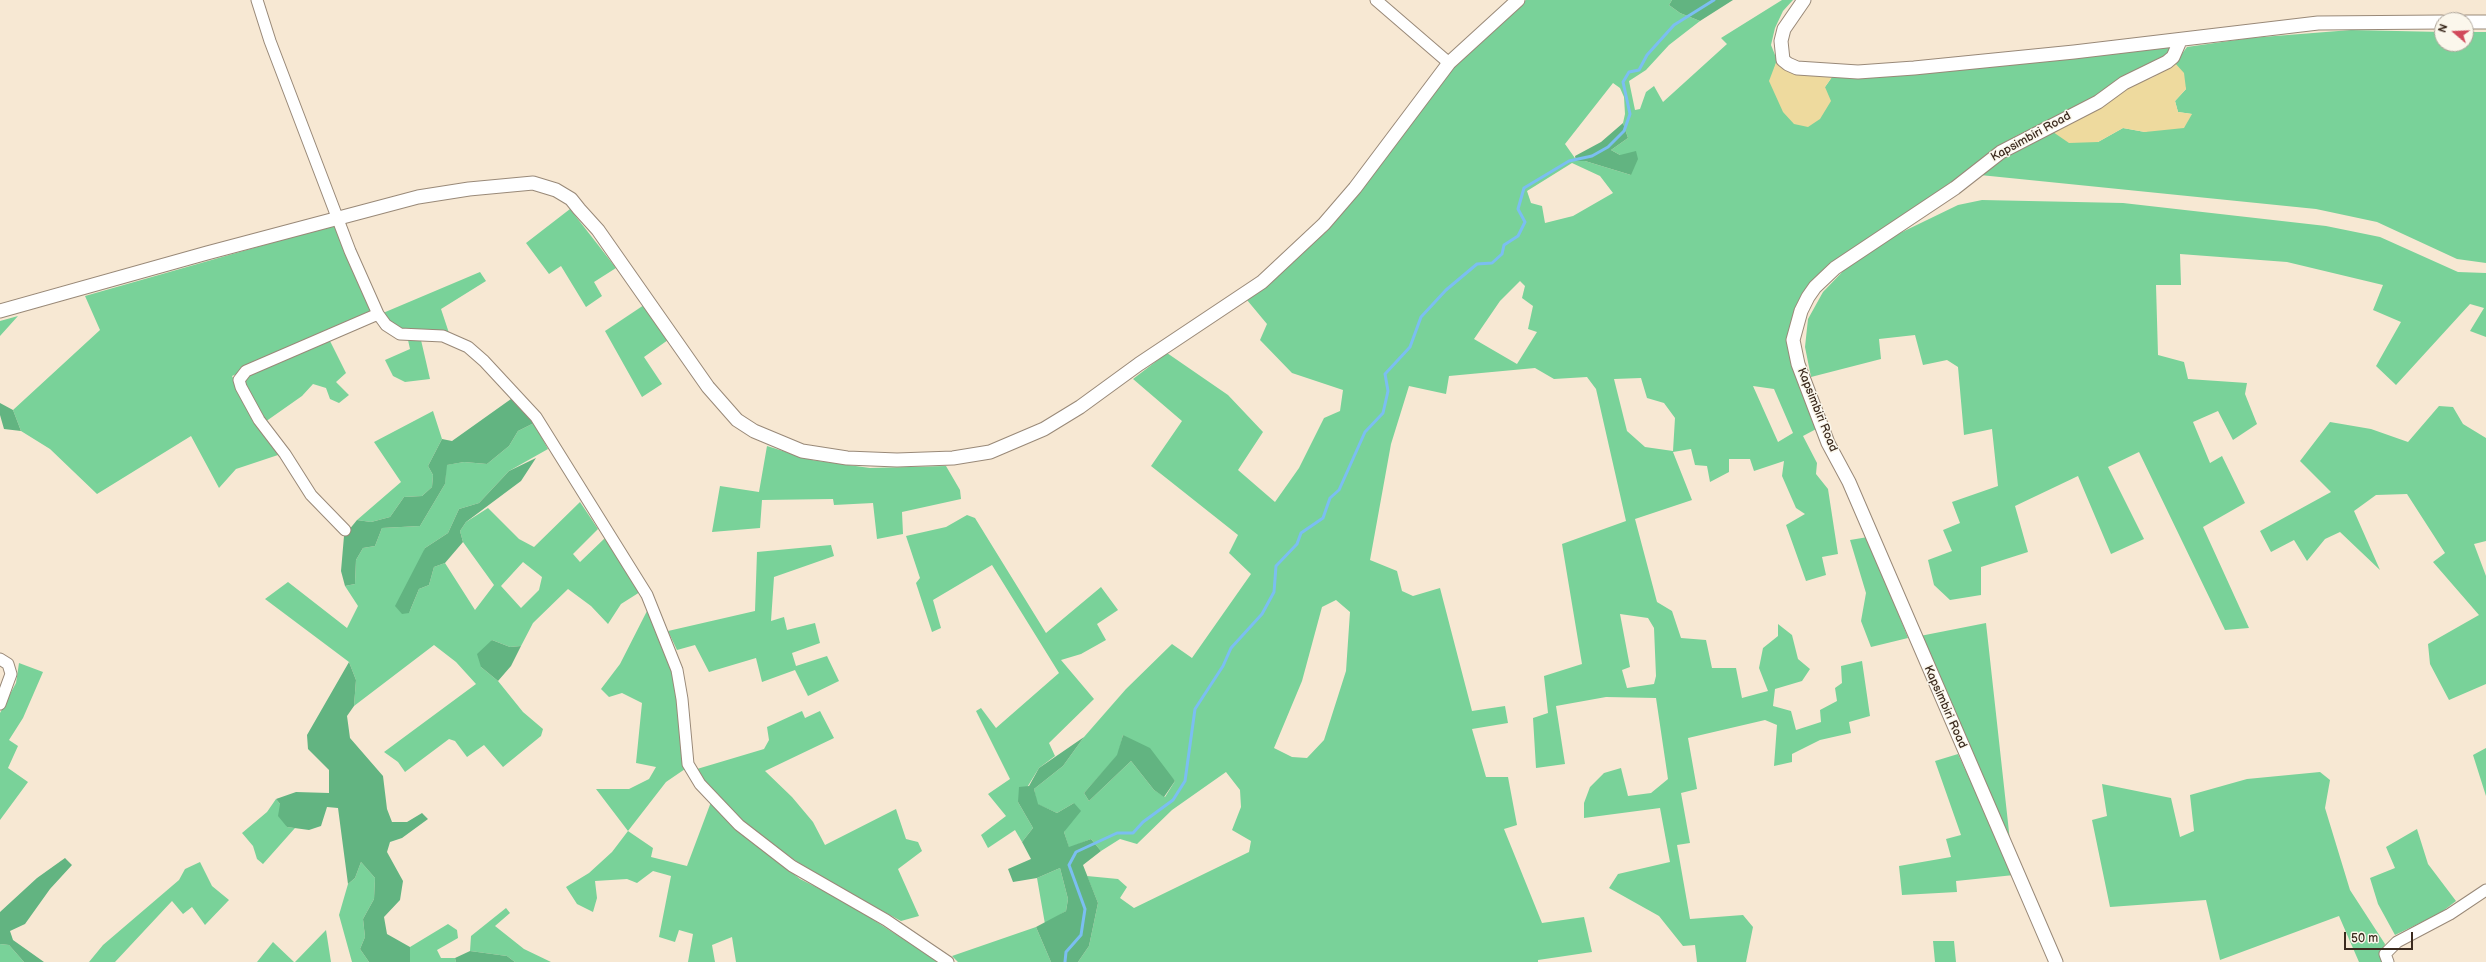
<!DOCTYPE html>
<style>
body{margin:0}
#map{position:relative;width:2486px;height:962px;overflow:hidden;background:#f7e8d3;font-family:"Balsamiq Sans",sans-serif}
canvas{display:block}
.north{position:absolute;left:2434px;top:12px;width:40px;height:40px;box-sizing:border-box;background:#fbf7ec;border:1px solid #aea59a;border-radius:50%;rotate:289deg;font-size:11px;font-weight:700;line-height:16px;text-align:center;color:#3b2a1e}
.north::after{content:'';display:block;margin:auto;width:14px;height:18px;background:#d1495b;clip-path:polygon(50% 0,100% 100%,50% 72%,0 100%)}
.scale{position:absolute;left:2344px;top:932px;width:69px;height:18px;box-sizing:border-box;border:2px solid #3b2a1e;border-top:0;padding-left:5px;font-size:12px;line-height:14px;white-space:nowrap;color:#3b2a1e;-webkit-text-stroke:3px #fbf7ec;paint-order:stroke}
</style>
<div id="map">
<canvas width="2486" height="962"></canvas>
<div class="north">N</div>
<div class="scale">50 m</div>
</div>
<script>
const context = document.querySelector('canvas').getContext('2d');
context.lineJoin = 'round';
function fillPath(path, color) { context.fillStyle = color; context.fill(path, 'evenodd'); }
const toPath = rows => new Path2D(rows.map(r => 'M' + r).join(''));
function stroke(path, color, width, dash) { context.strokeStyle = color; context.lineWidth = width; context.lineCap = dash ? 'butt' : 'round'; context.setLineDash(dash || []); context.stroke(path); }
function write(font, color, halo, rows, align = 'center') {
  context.font = font + ' "Balsamiq Sans",sans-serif'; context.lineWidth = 3; context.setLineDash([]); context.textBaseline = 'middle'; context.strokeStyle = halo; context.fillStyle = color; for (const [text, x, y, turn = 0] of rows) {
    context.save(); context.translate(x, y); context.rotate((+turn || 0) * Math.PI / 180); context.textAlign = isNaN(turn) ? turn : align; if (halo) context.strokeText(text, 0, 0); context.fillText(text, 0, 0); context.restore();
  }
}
const green = toPath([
 [1526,0,1672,0,1669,5,1680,13,1700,21,1669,45,1646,70,1629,81,1635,110,1640,109,1646,92,1654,86,1663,102,1727,44,1721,38,1782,0,1793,0,1783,11,1775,28,1771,45,1777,60,1772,77,1825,87,1832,77,1885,77,2173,47,2171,53,2097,98,2016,136,1822,274,1793,323,1818,428,1803,436,1817,463,1816,474,1828,489,1838,554,1822,557,1826,575,1806,581,1786,525,1805,514,1796,508,1782,476,1784,461,1754,471,1750,459,1729,459,1729,472,1710,482,1707,466,1695,465,1691,449,1673,452,1692,500,1635,519,1657,602,1672,611,1681,638,1706,640,1712,668,1736,668,1742,698,1768,691,1759,668,1763,648,1778,636,1778,624,1792,635,1798,659,1810,669,1802,681,1775,689,1773,706,1791,711,1796,730,1821,722,1820,710,1837,701,1835,688,1842,683,1841,666,1862,661,1870,716,1849,722,1851,733,1820,740,1792,754,1792,762,1774,766,1777,725,1765,720,1688,738,1697,789,1681,793,1690,843,1677,845,1690,919,1743,915,1753,927,1746,962,1697,962,1695,945,1683,946,1659,916,1609,888,1618,874,1670,862,1660,808,1584,818,1584,803,1590,787,1604,773,1621,768,1628,796,1651,793,1668,779,1656,698,1606,697,1556,706,1565,764,1536,768,1533,718,1548,713,1544,676,1582,664,1562,544,1626,521,1596,389,1587,377,1554,379,1535,368,1449,376,1446,394,1409,386,1391,444,1370,560,1397,571,1402,591,1413,596,1440,588,1472,711,1505,706,1508,723,1472,729,1486,777,1508,777,1517,825,1504,829,1542,923,1584,917,1592,952,1538,960,1538,962,1078,962,1089,946,1098,903,1087,876,1118,879,1127,887,1120,898,1134,908,1249,852,1251,841,1232,830,1241,807,1240,790,1226,772,1172,810,1137,844,1120,839,1101,851,1091,839,1069,848,1064,832,1074,803,1057,813,1037,804,1034,789,1063,766,1084,737,1126,689,1172,644,1192,658,1251,574,1229,553,1238,535,1151,466,1182,421,1133,379,1167,353,1228,395,1263,432,1238,470,1275,502,1299,468,1324,418,1340,411,1343,390,1292,373,1260,340,1267,324,1247,300,1327,231,1453,68],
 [1613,83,1620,88,1624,97,1625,114,1623,123,1628,138,1611,150,1620,155,1631,175,1585,161,1577,161,1565,144],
 [1572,163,1600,176,1613,193,1573,216,1545,223,1542,206,1531,203,1527,191],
 [1520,281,1525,286,1522,298,1533,306,1528,329,1537,332,1517,364,1474,339,1500,301],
 [1641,378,1647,398,1664,403,1675,418,1673,451,1645,447,1627,431,1614,379],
 [1753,386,1774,389,1793,433,1778,442],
 [1336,600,1350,612,1346,671,1324,740,1307,758,1292,757,1274,748,1302,681,1322,607],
 [1620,614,1648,618,1654,628,1656,676,1654,684,1627,688,1622,670,1630,667],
 [1123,735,1175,781,1165,797,1154,790,1131,761,1089,801,1084,793,1118,755],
 [2351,30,2442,32,2442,44,2466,44,2466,32,2486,32,2486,263,2457,259,2377,222,2316,209,1980,175,2003,159,2053,132,2098,142,2123,128,2145,132,2192,114,2178,112,2175,101,2186,89,2175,63,2187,47,2250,38],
 [1982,200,2123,203,2326,226,2380,237,2458,272,2486,273,2486,337,2470,331,2484,308,2470,304,2396,385,2376,366,2401,322,2373,310,2383,285,2287,262,2180,254,2181,285,2156,285,2158,355,2184,362,2188,379,2247,383,2245,394,2257,424,2233,440,2218,411,2193,422,2210,463,2222,456,2245,503,2203,527,2249,628,2225,630,2139,452,2108,467,2144,539,2111,554,2078,476,2015,506,2028,552,1981,567,1981,595,1950,600,1934,585,1928,560,1952,551,1943,530,1960,523,1952,502,1998,486,1992,429,1964,435,1958,367,1947,360,1923,365,1915,335,1879,339,1881,359,1811,377,1805,347,1808,319,1823,292,1848,266,1896,235,1958,205],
 [570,209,616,268,594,282,602,296,586,307,561,266,549,274,526,243],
 [338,224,371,314,232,376,252,417,281,454,236,469,219,488,191,436,97,494,50,449,21,431,13,410,100,330,85,296],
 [480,272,486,281,441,309,449,333,404,330,392,325,383,313],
 [644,305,668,340,644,357,662,384,642,397,605,331],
 [18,316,0,336,0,321],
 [329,339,346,373,336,382,349,395,339,403,330,399,326,388,313,384,302,396,265,422,244,380,246,375],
 [408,340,421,340,430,379,405,382,393,376,385,360,410,349],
 [2439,406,2453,407,2463,424,2486,438,2486,541,2474,544,2486,576,2486,684,2449,700,2430,664,2428,644,2479,615,2433,562,2445,553,2407,494,2376,495,2354,511,2380,570,2340,532,2325,539,2307,561,2294,540,2271,552,2260,531,2331,492,2300,461,2330,422,2371,429,2408,442],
 [433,411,442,439,428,466,433,475,432,487,422,496,404,497,390,517,371,522,357,520,401,482,374,442],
 [534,423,548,449,509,471,479,503,459,509,448,533,425,548,409,613,419,589,429,585,434,567,445,563,475,610,494,585,463,542,460,531,466,522,488,508,519,539,534,547,580,502,598,529,573,554,580,562,605,538,640,592,621,604,608,624,591,606,568,589,533,623,521,646,510,647,492,640,481,667,498,681,523,712,543,729,541,736,503,767,484,745,467,757,455,741,449,739,405,772,398,762,384,752,476,684,456,662,434,645,354,706,356,680,349,662,265,599,288,582,347,628,358,606,345,586,355,584,356,560,363,548,375,546,382,528,420,526,445,484,446,465,464,462,487,464,509,446,518,431],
 [523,562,542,577,539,590,521,608,501,586],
 [767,446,812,460,870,468,946,466,960,490,961,499,902,512,903,534,877,539,873,503,834,505,833,499,762,500,760,528,712,532,720,486,759,492],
 [967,515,975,518,1046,633,1101,587,1118,610,1097,624,1106,640,1081,654,1061,660,1094,699,1049,743,1055,756,1039,768,1018,802,1033,828,1022,842,1015,830,988,848,981,835,1006,816,988,794,1010,779,976,711,981,708,996,728,1059,673,992,565,933,600,941,628,932,632,916,583,920,578,906,536,946,527],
 [1868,537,1908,638,1871,647,1861,621,1866,593,1850,540],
 [831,545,834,556,774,577,771,621,784,617,787,630,815,623,820,643,792,653,796,666,827,656,839,681,808,696,795,670,762,682,756,658,709,672,695,645,677,650,668,631,755,611,757,552],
 [647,611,670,660,678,695,685,769,666,782,628,831,653,848,651,857,687,866,711,802,737,829,800,879,844,901,939,962,736,962,732,937,712,945,715,962,688,962,693,934,679,930,675,942,659,937,671,876,653,871,637,883,627,879,595,881,597,898,593,912,577,904,566,887,589,873,612,852,628,831,596,789,629,789,649,779,656,767,636,763,642,703,622,693,609,697,601,689,620,664],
 [1986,623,2010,841,1920,636],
 [19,663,43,672,23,718,9,740,18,746,8,768,28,782,0,820,0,713,16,683],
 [802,711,805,718,820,711,834,738,765,771,792,797,813,822,825,845,896,809,906,839,918,842,922,851,898,869,919,916,901,921,815,875,732,814,708,788,697,769,764,749,769,740,767,727],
 [2486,748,2486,796,2473,755],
 [1958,754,2014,875,1956,881,1957,892,1902,895,1899,866,1951,857,1946,839,1961,835,1935,761],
 [2320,772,2330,780,2325,808,2350,890,2385,944,2381,958,2383,962,2359,962,2339,916,2220,960,2206,900,2110,907,2092,820,2107,816,2102,784,2171,798,2180,837,2194,831,2190,795,2247,779],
 [276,799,280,804,287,827,295,828,263,864,257,859,253,846,242,833,267,812],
 [2417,829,2428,864,2456,901,2439,914,2395,935,2378,904,2370,878,2395,868,2386,847],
 [200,862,212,886,229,900,205,925,192,907,183,914,172,901,115,962,89,962,103,945,179,880,185,869],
 [361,862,375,878,374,899,363,919,365,937,360,949,369,962,352,962,339,915,348,884,355,878],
 [1060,868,1068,899,1066,911,1045,924,1037,878],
 [506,908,510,913,495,926,524,949,551,962,515,962,507,956,470,951,471,936],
 [448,924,457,930,458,938,437,950,441,958,455,958,456,962,410,962,410,947],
 [1036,927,1051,962,958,962,952,956],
 [326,930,331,962,295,962],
 [1933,941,1954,941,1956,962,1935,962],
 [273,942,294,962,257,962],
 [0,944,9,945,24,962,0,962]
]);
const forest = toPath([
 [1672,0,1733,0,1700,21,1680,13,1669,5],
 [1623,123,1628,138,1611,150,1620,155,1636,151,1638,159,1631,175,1585,161,1576,161,1575,156,1601,142],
 [511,399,534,423,518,431,509,446,487,464,464,462,447,465,445,484,420,526,382,528,375,546,363,548,356,560,355,584,345,586,341,571,344,536,357,520,371,522,390,517,404,497,422,496,432,487,433,475,428,466,442,439,452,441],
 [0,403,13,410,21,431,4,429,0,415],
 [536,458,521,481,466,522,460,531,463,542,445,563,434,567,429,585,419,589,409,613,402,614,395,606,425,548,448,533,459,509,479,503,509,471],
 [492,640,510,647,521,646,511,666,498,681,481,667,477,654],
 [349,662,356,680,354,706,347,716,350,738,383,776,387,809,392,822,407,822,422,813,428,819,402,838,390,842,387,852,403,881,400,900,384,917,387,934,410,947,410,962,369,962,360,949,365,937,363,919,374,899,375,878,361,862,355,878,348,884,338,808,327,807,321,826,309,830,287,827,278,816,280,804,276,799,296,792,329,793,329,770,308,749,307,735],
 [1123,735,1150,748,1175,781,1164,797,1154,790,1131,761,1089,801,1084,793,1117,755],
 [1084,737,1063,766,1034,789,1038,804,1057,813,1074,803,1081,811,1064,832,1069,847,1091,839,1101,851,1083,865,1098,903,1089,946,1078,962,1051,962,1036,927,1066,911,1068,899,1060,868,1037,878,1013,882,1008,869,1031,859,1022,842,1033,828,1018,802,1019,787,1029,786,1039,768],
 [65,858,72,865,50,889,25,924,10,931,13,940,44,962,24,962,9,945,0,944,0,912,37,878],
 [470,951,507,956,515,962,456,962,455,958]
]);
const sand = toPath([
 [1777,60,1832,77,1825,87,1831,101,1820,119,1808,127,1794,124,1783,112,1769,81],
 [2175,63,2184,73,2186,89,2175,101,2178,112,2192,114,2184,128,2145,132,2123,128,2098,142,2069,143,2053,132,2127,86,2152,78]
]);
const stream = toPath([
 [1065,962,1066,952,1081,935,1085,909,1069,865,1076,852,1117,833,1133,833,1143,822,1173,800,1185,781,1195,709,1223,666,1231,648,1262,614,1274,592,1276,566,1297,544,1301,533,1323,518,1330,498,1339,490,1365,432,1383,413,1388,391,1385,374,1410,347,1421,317,1446,290,1477,264,1492,263,1502,254,1504,245,1518,236,1525,222,1518,209,1524,188,1569,161,1592,156,1608,147,1624,131,1630,114,1623,82,1629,72,1639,70,1647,55,1674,25,1714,0]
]);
const minor = toPath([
 [257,0,270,41,350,251,378,314,386,325,400,334,443,336,468,347,484,361,536,417,647,595,677,670,682,699,688,764,700,784,739,825,792,866,886,920,948,962],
 [1376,0,1449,63],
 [345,530,311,495,285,454,259,420,241,387,239,380,246,371,378,314],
 [0,659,8,664,11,674,0,704],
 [2388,962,2385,954,2397,942,2450,914,2486,890]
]);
const tertiary = toPath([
 [1804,0,1784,29,1781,41,1783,60,1788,64,1797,68,1858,72,1914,68,2074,52,2318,23,2442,22],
 [2466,22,2486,22],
 [0,311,207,253,418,197,469,189,533,183,556,190,571,199,579,209,598,230,708,387,737,420,754,431,802,451,847,458,897,460,953,458,990,452,1044,429,1080,407,1139,364,1262,282,1324,224,1355,188,1449,63,1518,0],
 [2056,962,1849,482,1828,443,1798,364,1793,340,1801,311,1808,297,1815,287,1835,268,1955,188,2001,152,2098,102,2124,83,2167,62,2173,57,2180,41]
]);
const streetNames = [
 ["Kapsimbiri Road",2031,137,-29],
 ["Kapsimbiri Road",1817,410,68],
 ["Kapsimbiri Road",1945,707,66]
];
fillPath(green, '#79d299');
fillPath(forest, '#62b481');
fillPath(sand, '#eeda9e');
stroke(stream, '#7bbef1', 3);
stroke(minor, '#998978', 13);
stroke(tertiary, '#998978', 15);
stroke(minor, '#fff', 11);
stroke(tertiary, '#fff', 13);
write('12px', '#3b2a1e', '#fbf7ec', streetNames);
</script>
